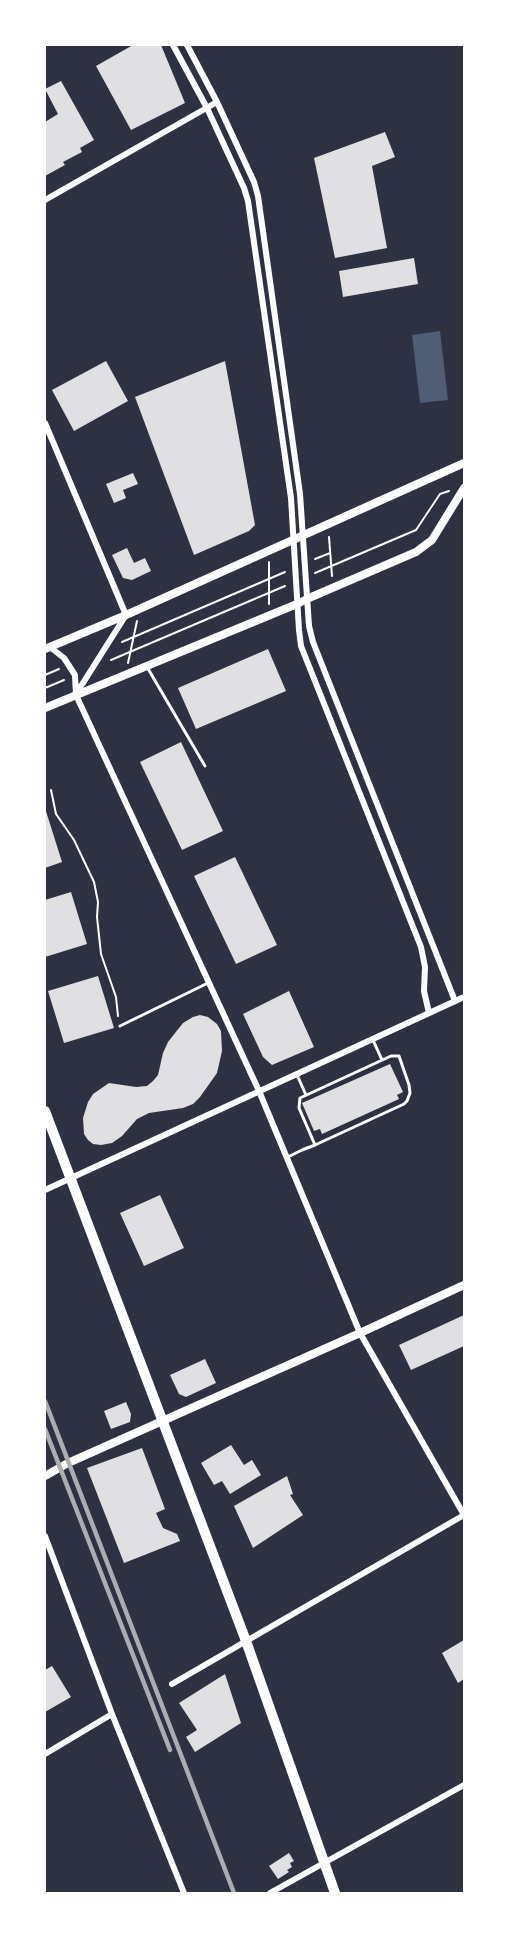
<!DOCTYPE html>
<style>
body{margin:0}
#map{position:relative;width:509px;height:1938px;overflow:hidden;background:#2d3142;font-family:"Source Sans 3",sans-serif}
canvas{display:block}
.frame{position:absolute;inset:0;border:46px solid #fff;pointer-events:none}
</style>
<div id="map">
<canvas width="509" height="1938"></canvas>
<div class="frame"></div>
</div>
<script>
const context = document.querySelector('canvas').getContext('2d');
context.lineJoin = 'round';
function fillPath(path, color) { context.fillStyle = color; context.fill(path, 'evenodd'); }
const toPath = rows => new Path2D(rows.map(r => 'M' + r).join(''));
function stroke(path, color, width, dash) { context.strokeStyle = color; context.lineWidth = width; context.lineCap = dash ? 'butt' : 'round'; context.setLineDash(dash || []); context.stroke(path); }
const water = toPath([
 [440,331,448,400,420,403,412,335]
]);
const building = toPath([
 [133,45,161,45,185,103,131,130,96,66],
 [61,81,94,140,80,148,82,152,63,162,65,165,45,176,45,122,58,114,45,89],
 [385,132,395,157,372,166,387,248,335,258,314,158],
 [414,258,418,284,343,297,339,271],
 [106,361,128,401,74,431,52,390],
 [225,361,255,525,249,531,194,555,135,397],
 [133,473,138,484,123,490,126,498,114,503,106,484],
 [127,548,134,563,145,558,151,571,132,580,123,578,112,555],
 [268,649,286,691,196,729,178,688],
 [181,742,223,831,182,850,140,762],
 [45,808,62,862,45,868],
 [235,857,277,945,236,964,194,876],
 [71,892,87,944,45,957,45,900],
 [98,976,114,1028,64,1043,48,991],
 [289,991,314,1047,272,1065,263,1057,243,1014],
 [200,1015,208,1017,217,1024,221,1031,222,1051,217,1073,200,1097,193,1104,183,1108,149,1113,137,1119,122,1136,112,1143,101,1145,93,1144,88,1140,84,1134,83,1118,88,1102,93,1094,109,1083,136,1087,147,1086,153,1081,158,1075,163,1053,168,1042,183,1023,193,1017],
 [390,1064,403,1092,397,1095,399,1099,322,1134,320,1129,314,1131,302,1103],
 [160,1195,184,1248,144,1266,120,1213],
 [464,1315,464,1346,411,1370,399,1345],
 [205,1359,216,1383,186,1397,179,1394,170,1375],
 [126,1402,131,1414,130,1422,111,1429,104,1411],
 [231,1445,244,1465,252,1460,261,1475,230,1494,222,1481,214,1485,201,1463],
 [142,1448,165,1509,156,1513,163,1528,177,1534,180,1541,124,1563,87,1468],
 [287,1476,293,1494,290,1495,303,1515,253,1548,234,1506],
 [464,1640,464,1679,458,1683,442,1653],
 [52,1666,71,1697,45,1712,45,1670],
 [225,1674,241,1723,195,1752,186,1737,197,1730,179,1703],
 [289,1853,294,1861,290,1863,292,1867,287,1870,289,1872,278,1879,269,1866]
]);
const path = toPath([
 [329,537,332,576],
 [315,559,330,553],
 [269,562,269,604],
 [315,573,416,530,440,494,449,491],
 [122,642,285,572],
 [111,660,285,586],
 [128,663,137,621],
 [45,675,59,669],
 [45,688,64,680],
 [51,790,56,814,74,840,94,882,98,902,97,917,101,954,116,997,118,1016]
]);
const service = toPath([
 [147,667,205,766],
 [120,1026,208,983],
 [373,1040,382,1060],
 [297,1075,306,1095],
 [288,1157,302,1150,315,1145,404,1104,407,1101,410,1093,409,1085,399,1056,391,1056,300,1098,299,1108,315,1145]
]);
const minor = toPath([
 [173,45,207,108,244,188,248,201,291,498,299,630,301,646,421,947,425,967,424,991,429,1013],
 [187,45,217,102,254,182,258,196,300,494,309,626,313,642,455,1001],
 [45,200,217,102],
 [45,423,126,615,76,694],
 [50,647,64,658,75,675,76,695,259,1091,360,1333,464,1515],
 [45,1190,464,997],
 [45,1536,112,1714,184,1893],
 [172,1684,464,1515],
 [45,1754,112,1714],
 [270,1893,464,1785]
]);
const tertiary = toPath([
 [45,649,126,615,464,463],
 [45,708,297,604,309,598,416,552,432,540,464,488],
 [45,1476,68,1463,360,1333,464,1285]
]);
const primary = toPath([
 [45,1111,246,1641,335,1893]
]);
const rail = toPath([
 [45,1401,234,1893],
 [45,1429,170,1750]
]);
fillPath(water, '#4f5d75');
fillPath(building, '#e0e0e3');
stroke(path, '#fff', 2);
stroke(service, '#fff', 3);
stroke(minor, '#fff', 6);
stroke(tertiary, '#fff', 8);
stroke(primary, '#fff', 10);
stroke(rail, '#abadb3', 4.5);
</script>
